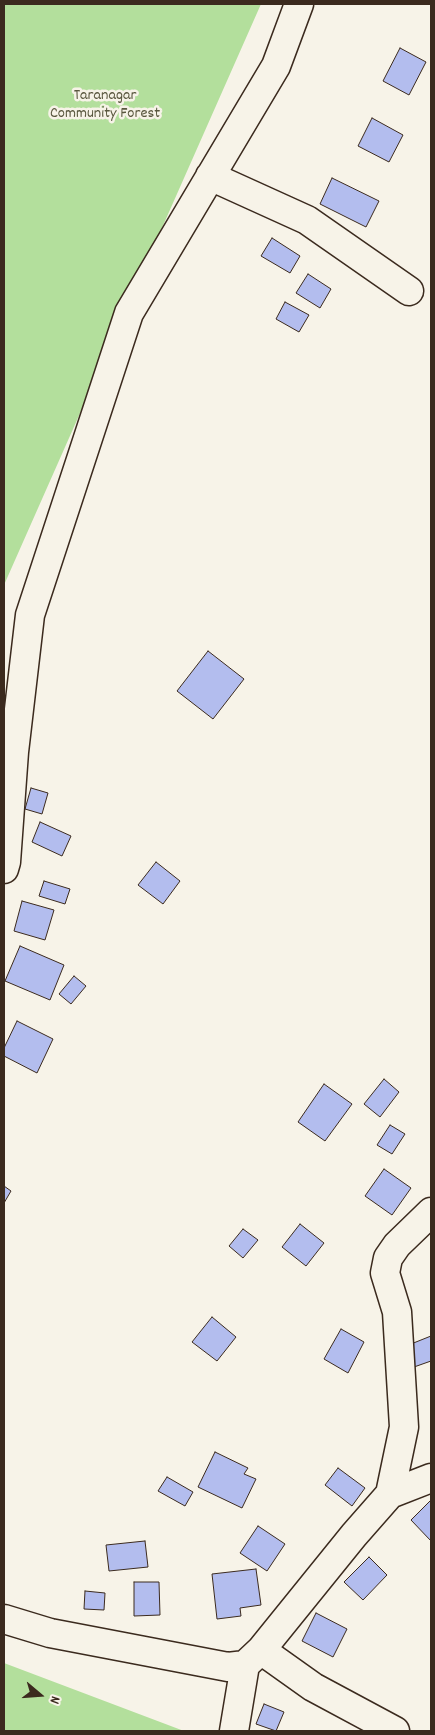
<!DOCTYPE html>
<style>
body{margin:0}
#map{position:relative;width:435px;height:1735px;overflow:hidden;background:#f7f3e8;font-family:Dekko,sans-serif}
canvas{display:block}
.frame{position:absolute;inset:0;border:5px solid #3b2a1e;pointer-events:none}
.north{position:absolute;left:15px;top:1670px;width:50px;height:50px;-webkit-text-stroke:4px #f7f3e8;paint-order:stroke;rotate:108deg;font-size:14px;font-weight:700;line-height:20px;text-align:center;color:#3b2a1e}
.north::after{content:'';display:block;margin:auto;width:18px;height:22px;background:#3b2a1e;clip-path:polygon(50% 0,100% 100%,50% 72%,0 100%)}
</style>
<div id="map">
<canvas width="435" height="1735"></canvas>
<div class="frame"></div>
<div class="north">N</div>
</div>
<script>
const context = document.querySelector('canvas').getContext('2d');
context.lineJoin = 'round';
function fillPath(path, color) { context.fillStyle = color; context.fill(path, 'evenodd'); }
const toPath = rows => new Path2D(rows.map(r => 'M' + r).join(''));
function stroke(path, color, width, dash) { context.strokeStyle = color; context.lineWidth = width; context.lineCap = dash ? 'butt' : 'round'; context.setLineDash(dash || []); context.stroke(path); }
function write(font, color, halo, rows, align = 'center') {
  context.font = font + ' Dekko,sans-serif'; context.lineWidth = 5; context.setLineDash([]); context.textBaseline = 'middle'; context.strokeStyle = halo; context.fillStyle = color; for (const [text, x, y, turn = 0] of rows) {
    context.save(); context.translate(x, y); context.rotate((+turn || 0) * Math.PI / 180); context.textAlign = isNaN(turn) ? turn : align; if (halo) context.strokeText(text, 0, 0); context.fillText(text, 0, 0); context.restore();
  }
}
const green = toPath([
 [4,4,261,4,4,585],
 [4,1663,184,1731,4,1731]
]);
const building = toPath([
 [400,48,426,62,409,95,383,81,400,48],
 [372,118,403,135,389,162,358,146,372,118],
 [332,178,379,201,366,227,320,204,332,178],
 [272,238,300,256,290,273,261,256,272,238],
 [308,274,331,289,320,308,296,293,308,274],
 [285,302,309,315,299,332,276,319,285,302],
 [208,651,244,679,213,719,177,691,208,651],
 [31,788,48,793,42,814,25,809,31,788],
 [40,822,71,836,62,856,32,842,40,822],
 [156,862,180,881,163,904,138,885,156,862],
 [44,881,70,889,65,904,39,896,44,881],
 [22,901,54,910,45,940,14,931,22,901],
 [20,946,64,965,50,1000,5,981,20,946],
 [74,976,86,986,71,1004,59,994,74,976],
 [17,1021,53,1039,37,1073,4,1056,4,1048,17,1021],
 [384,1079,399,1092,380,1117,364,1104,384,1079],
 [324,1084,352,1104,325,1141,298,1122,324,1084],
 [390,1125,405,1134,392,1154,377,1145,390,1125],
 [384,1169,411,1188,392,1215,365,1196,384,1169],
 [4,1186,11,1191,4,1203,4,1186],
 [300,1224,324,1243,306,1266,282,1247,300,1224],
 [243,1229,258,1240,243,1258,229,1246,243,1229],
 [212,1317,236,1337,217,1361,192,1342,212,1317],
 [341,1329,364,1342,348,1373,324,1359,341,1329],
 [431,1336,431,1361,414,1367,406,1346,431,1336],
 [215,1452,248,1468,244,1474,256,1479,242,1508,198,1487,215,1452],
 [338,1468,365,1488,352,1506,325,1485,338,1468],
 [167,1477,193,1492,185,1506,158,1491,167,1477],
 [431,1500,431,1541,411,1520,431,1500],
 [258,1526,285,1544,267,1571,240,1553,258,1526],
 [145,1541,148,1567,109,1571,106,1545,145,1541],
 [369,1557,387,1575,363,1600,344,1582,369,1557],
 [256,1569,261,1605,240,1608,241,1616,217,1619,212,1574,256,1569],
 [134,1582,159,1582,160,1615,134,1616,134,1582],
 [85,1591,105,1593,104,1610,84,1609,85,1591],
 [316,1613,347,1629,333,1657,302,1641,316,1613],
 [264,1704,284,1712,276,1731,256,1724,264,1704]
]);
const minor = toPath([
 [210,176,307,220,409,291],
 [4,869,6,862,14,752,30,615,129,313,276,66,299,4],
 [390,1494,404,1427,397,1312,385,1273,388,1258,397,1245,431,1212],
 [4,1619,50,1633,228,1667,245,1665,234,1731],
 [261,1650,313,1687,395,1731],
 [245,1665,261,1650,354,1535,390,1494,431,1478]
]);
const parkNames = [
 ["Taranagar",105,97],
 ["Community Forest",105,115]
];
fillPath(green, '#b3df9c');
fillPath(building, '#b3bdee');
stroke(building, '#3b2a1e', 1);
stroke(minor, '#3b2a1e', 31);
stroke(minor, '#f7f3e8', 28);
write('16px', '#59573e', '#f7f3e8', parkNames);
</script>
